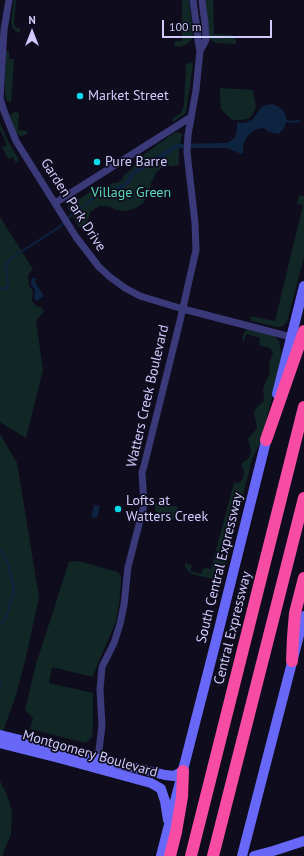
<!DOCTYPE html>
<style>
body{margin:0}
#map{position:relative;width:304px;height:856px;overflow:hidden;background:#0f0d1d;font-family:"PT Sans",sans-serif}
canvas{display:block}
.north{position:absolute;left:12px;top:12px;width:40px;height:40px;-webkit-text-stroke:3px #0f0d1d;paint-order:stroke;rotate:0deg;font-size:11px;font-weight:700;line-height:16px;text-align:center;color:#cfcbfd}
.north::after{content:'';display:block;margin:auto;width:14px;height:18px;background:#cfcbfd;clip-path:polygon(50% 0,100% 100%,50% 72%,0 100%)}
.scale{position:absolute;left:162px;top:20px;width:110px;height:18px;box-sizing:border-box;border:2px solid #cfcbfd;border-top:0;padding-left:5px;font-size:12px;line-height:14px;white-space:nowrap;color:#cfcbfd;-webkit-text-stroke:3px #0f0d1d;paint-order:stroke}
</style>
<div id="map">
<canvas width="304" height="856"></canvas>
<div class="north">N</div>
<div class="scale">100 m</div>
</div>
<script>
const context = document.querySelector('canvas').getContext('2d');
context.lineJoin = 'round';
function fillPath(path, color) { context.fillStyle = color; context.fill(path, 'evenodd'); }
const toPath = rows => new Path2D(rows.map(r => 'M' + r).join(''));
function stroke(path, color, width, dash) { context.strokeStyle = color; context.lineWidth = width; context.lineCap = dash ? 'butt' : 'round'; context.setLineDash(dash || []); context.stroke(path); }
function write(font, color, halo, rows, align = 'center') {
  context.font = font + ' "PT Sans",sans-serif'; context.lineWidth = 3.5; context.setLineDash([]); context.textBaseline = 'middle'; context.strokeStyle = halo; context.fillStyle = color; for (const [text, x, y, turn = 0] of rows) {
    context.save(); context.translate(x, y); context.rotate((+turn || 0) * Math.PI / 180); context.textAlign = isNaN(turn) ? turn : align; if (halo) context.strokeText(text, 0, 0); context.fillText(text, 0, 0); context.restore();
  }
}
const green = toPath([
 [14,0,16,0,14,23,16,28,19,28,20,30,20,32,18,33,13,29,11,22],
 [182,0,189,0,193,33,192,39,187,44,181,47,174,46,175,41,182,41],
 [205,0,213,0,214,34,230,35,231,34,236,40,236,44,215,43,210,39],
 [6,51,9,51,9,59,14,59,11,103,6,100,5,93,5,81],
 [192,62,193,65,186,113,173,122,172,119,181,113,184,105,186,64],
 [220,88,253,90,256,107,253,114,248,119,241,120,232,120,221,109,220,98],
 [14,112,19,113,18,130,27,131,27,133,25,135,20,136,16,133,10,115],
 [0,123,7,139,19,160,16,163,13,157,8,159,2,147,7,145,0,130],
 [177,132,182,134,179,152,179,164,176,166,165,166,157,171,151,183,149,194,143,203,136,208,126,211,116,210,109,206,99,206,90,212,87,225,84,227,79,227,67,207,93,190,95,188,106,186,113,183,117,183,123,179,124,175,132,169,139,158,174,133],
 [299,195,304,196,304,257,287,322,282,327,277,327,252,321,249,316,275,321,303,205,297,204],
 [0,217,33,269,28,275,29,286,33,291,32,301,36,306,41,307,44,311,36,321,43,370,26,438,0,422],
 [246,330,250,330,272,335,276,338,279,341,282,357,261,441,252,459,224,572,220,577,213,579,192,574,189,572,185,567,185,564,186,563,192,565,190,571,201,574,203,569,205,568,211,569,234,483,240,482,242,480,244,474,244,471,242,467,242,464,243,462,248,459,250,456,251,450,248,439,250,436,256,430,257,427,254,413,256,408,262,403,264,400,263,390,264,386,270,373,269,363,273,353,270,348,259,345,260,338,246,334,244,341,242,340,244,333],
 [0,434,17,463,39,597,26,657,16,695,0,740],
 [156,503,159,503,178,507,175,520,159,516,155,510,155,506],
 [78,561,118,572,121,576,121,583,119,604,115,624,98,663,93,677,52,667,49,683,93,693,93,721,92,737,86,743,30,729,33,718,25,710,36,664,69,562],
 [0,781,7,795,12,811,11,834,2,856,0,856]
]);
const water = toPath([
 [272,104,279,107,283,110,286,116,286,121,285,127,279,134,269,132,264,128,257,129,253,131,246,138,243,145,243,153,241,154,227,148,178,148,133,176,131,180,132,181,125,186,124,188,121,189,104,193,73,214,93,197,103,190,111,189,125,183,131,173,141,165,176,144,227,143,235,138,237,129,237,123,245,123,253,119,262,106],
 [32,278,34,278,36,279,35,282,44,296,36,301,34,296,35,291,34,288,31,285,31,283],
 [94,505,100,506,97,518,91,517]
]);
const stream = toPath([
 [284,120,290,122,300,121],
 [67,219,74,213],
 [0,288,5,289,8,285,6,265,10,259,61,226,64,222],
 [0,550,7,560,14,588,13,595,6,618,0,625],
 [0,678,0,688]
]);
const street = toPath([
 [200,51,206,40,205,23,203,9,202,0],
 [0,98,4,111,16,141,76,237,99,267,110,277,125,288,140,296,183,309,291,337],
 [0,99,4,30,9,0],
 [55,203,191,117],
 [96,761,99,750,102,726,100,690,102,667,114,643,120,624,124,605,128,567,144,505,142,472,144,466,180,321,196,250,195,223,187,152,188,135,196,90,200,51,198,40,197,29,193,0]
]);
const secondary = toPath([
 [277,394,304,286],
 [0,735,165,775,174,776,183,771],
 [0,743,59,758,151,783,158,787,161,789,165,801,168,820],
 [161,856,216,641,268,433],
 [242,856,304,616],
 [254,856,273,851,304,841]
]);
const highway = toPath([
 [266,440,304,331],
 [292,661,293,637,295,613,304,578],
 [170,856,176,832,182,797,183,771],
 [191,856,304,407],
 [213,856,304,498]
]);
const markers = [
 [80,96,4,"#0bdae9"],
 [97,162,4,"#0bdae9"],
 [118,509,4,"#0bdae9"]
];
const poiNames = [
 ["Market Street",88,96],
 ["Pure Barre",105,162],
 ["Lofts at",126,501],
 ["Watters Creek",126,517]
];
const parkNames = [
 ["Village Green",131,193]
];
const streetNames = [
 ["Garden Park Drive",73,205,57],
 ["Watters Creek Boulevard",148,396,-77],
 ["South Central Expressway",220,568,-76],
 ["Central Expressway",233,628,-76],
 ["Montgomery Boulevard",90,754,16]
];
fillPath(green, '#102725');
fillPath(water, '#0e2340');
stroke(stream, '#0e2340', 2);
stroke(street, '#3a3a7a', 7);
stroke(secondary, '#6768f8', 10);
stroke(highway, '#f74ca4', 12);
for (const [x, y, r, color] of markers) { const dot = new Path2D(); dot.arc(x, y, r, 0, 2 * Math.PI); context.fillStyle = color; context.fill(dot); stroke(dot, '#0f0d1d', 1.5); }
write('14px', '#cfcbfd', '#0f0d1d', poiNames, 'left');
write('14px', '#5cd8b5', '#0f0d1d', parkNames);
write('14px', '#cfcbfd', '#0f0d1d', streetNames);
</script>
